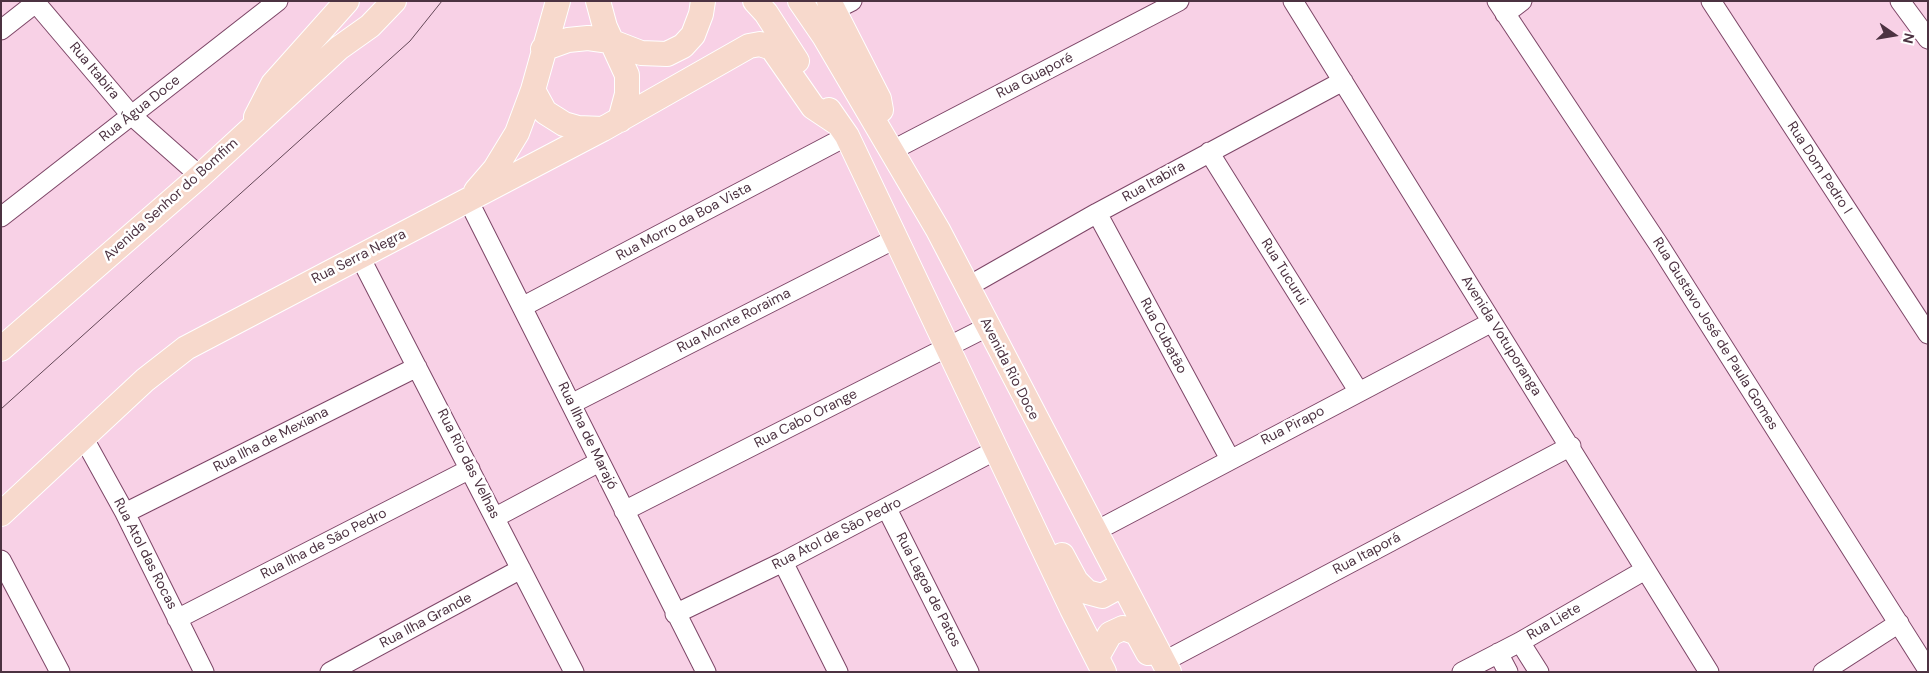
<!DOCTYPE html>
<meta charset="utf-8">
<style>
body{margin:0}
#map{position:relative;width:1929px;height:673px;overflow:hidden;background:#f8d1e6;font-family:"DM Sans",sans-serif}
canvas{display:block}
.frame{position:absolute;inset:0;border:2px solid #4c3241;pointer-events:none}
.north{position:absolute;left:1869px;top:10px;width:50px;height:50px;-webkit-text-stroke:4px #fff;paint-order:stroke;rotate:103deg;font-size:14px;font-weight:700;line-height:20px;text-align:center;color:#4c3241}
.north::after{content:'';display:block;margin:auto;width:18px;height:22px;background:#4c3241;clip-path:polygon(50% 0,100% 100%,50% 72%,0 100%)}
</style>
<div id="map">
<canvas width="1929" height="673"></canvas>
<div class="frame"></div>
<div class="north">N</div>
</div>
<script>
const context = document.querySelector('canvas').getContext('2d');
context.lineJoin = 'round';
const toPath = rows => new Path2D(rows.map(r => 'M' + r).join(''));
function stroke(path, color, width, dash) { context.strokeStyle = color; context.lineWidth = width; context.lineCap = dash ? 'butt' : 'round'; context.setLineDash(dash || []); context.stroke(path); }
function write(font, color, halo, rows, align = 'center') {
  context.font = font + ' "DM Sans",sans-serif'; context.lineWidth = 5; context.setLineDash([]); context.textBaseline = 'middle'; context.strokeStyle = halo; context.fillStyle = color; for (const [text, x, y, turn = 0] of rows) {
    context.save(); context.translate(x, y); context.rotate((+turn || 0) * Math.PI / 180); context.textAlign = isNaN(turn) ? turn : align; if (halo) context.strokeText(text, 0, 0); context.fillText(text, 0, 0); context.restore();
  }
}
const minor = toPath([
 [1293,1,1709,672],
 [1497,1,1659,245,1928,670],
 [1711,1,1928,334],
 [1900,1,1928,39],
 [36,3,131,115,200,176],
 [834,10,852,1],
 [1505,14,1522,1],
 [1,30,38,1],
 [891,151,1179,1],
 [1209,152,1359,392],
 [468,200,706,672],
 [1097,213,1230,459],
 [1,217,278,1],
 [360,257,574,672],
 [967,287,1097,213,1343,81],
 [522,307,847,136],
 [571,404,897,238],
 [83,437,125,513,204,672],
 [887,509,969,672],
 [624,511,987,327],
 [125,513,417,367],
 [496,517,599,462],
 [1094,532,1492,322],
 [1,560,60,672],
 [783,562,838,672],
 [675,614,783,562,996,450],
 [177,619,470,469],
 [1520,642,1539,672],
 [1498,653,1508,672],
 [1163,662,1571,446],
 [330,672,521,569],
 [1462,672,1520,642,1645,570],
 [1823,672,1899,623]
]);
const major = toPath([
 [598,1,605,27,627,75,627,94,620,120],
 [755,1,766,13,797,61],
 [800,1,824,36,938,230,1169,672],
 [829,1,879,99,881,110],
 [543,49,568,40,588,38,610,41,641,53,667,54,683,46,693,35,701,14,703,1],
 [533,90,545,112,564,124,578,128,603,129],
 [829,110,847,136,1072,609,1104,672],
 [256,117,273,84,347,1],
 [476,191,495,169,517,133,533,90,558,1],
 [1,349,200,176,339,48,370,26,394,1],
 [1,514,145,380,186,348,603,129,749,46,760,44,772,48,813,107,837,123],
 [1062,555,1076,581,1087,592,1102,596,1122,585],
 [1097,657,1110,634,1123,628,1137,633,1148,653]
]);
const tram = toPath([
 [1,409,410,41,442,1]
]);
const streetNames = [
 ["Rua Itabira",94,71,50],
 ["Rua Guaporé",1035,76,-27],
 ["Rua Água Doce",140,109,-38],
 ["Rua Dom Pedro I",1819,168,57],
 ["Rua Itabira",1154,182,-29],
 ["Avenida Senhor do Bomfim",171,200,-42],
 ["Rua Morro da Boa Vista",684,222,-28],
 ["Rua Serra Negra",359,257,-27],
 ["Rua Tucurui",1284,272,58],
 ["Rua Monte Roraima",734,321,-27],
 ["Rua Gustavo José de Paula Gomes",1715,334,58],
 ["Rua Cubatão",1163,336,62],
 ["Avenida Votuporanga",1501,336,58],
 ["Avenida Rio Doce",1009,369,63],
 ["Rua Cabo Orange",806,419,-27],
 ["Rua Pirapo",1293,426,-27],
 ["Rua Ilha de Marajó",587,436,64],
 ["Rua Ilha de Mexiana",271,440,-27],
 ["Rua Rio das Velhas",468,464,63],
 ["Rua Atol de São Pedro",837,534,-27],
 ["Rua Ilha de São Pedro",324,544,-27],
 ["Rua Atol das Rocas",145,554,63],
 ["Rua Itaporá",1367,554,-28],
 ["Rua Lagoa de Patos",928,590,63],
 ["Rua Ilha Grande",426,621,-28],
 ["Rua Liete",1554,622,-30]
];
stroke(minor, '#7d4667', 21);
stroke(major, '#fff', 26);
stroke(minor, '#fff', 19);
stroke(major, '#f7d9cc', 24);
stroke(tram, '#634757', 1);
write('14px', '#4c3241', '#fff', streetNames);
</script>
